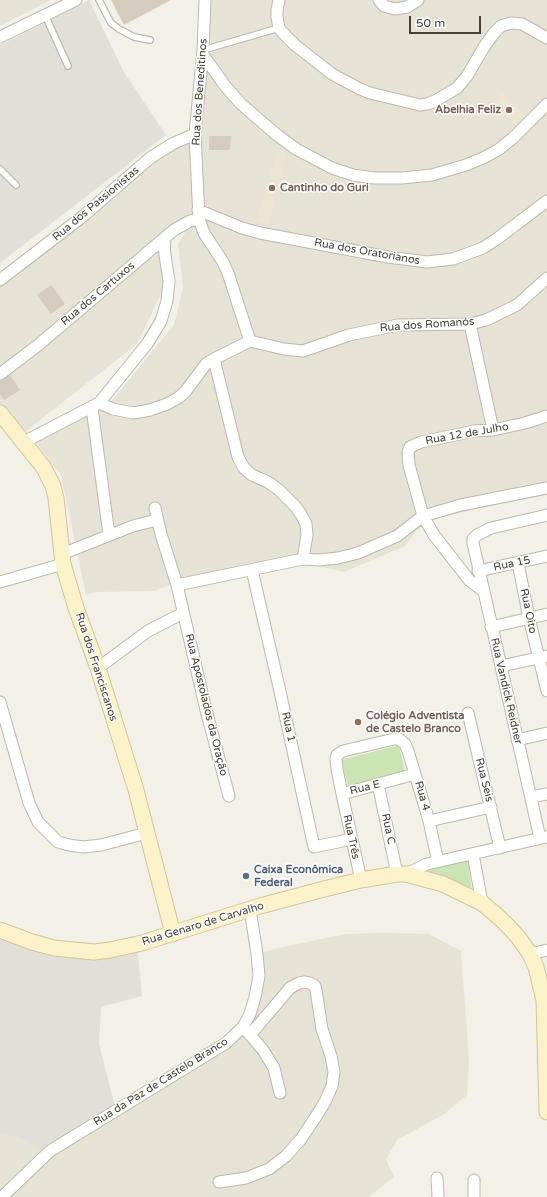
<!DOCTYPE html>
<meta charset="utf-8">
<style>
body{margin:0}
#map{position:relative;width:547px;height:1197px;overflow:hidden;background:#f3f0e8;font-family:"Varela Round",sans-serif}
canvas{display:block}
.scale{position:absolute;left:409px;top:16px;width:72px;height:18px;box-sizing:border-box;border:2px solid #454037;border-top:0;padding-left:5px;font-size:12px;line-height:14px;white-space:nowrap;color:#454037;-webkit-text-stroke:3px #fff;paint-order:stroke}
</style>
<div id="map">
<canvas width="547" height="1197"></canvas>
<div class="scale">50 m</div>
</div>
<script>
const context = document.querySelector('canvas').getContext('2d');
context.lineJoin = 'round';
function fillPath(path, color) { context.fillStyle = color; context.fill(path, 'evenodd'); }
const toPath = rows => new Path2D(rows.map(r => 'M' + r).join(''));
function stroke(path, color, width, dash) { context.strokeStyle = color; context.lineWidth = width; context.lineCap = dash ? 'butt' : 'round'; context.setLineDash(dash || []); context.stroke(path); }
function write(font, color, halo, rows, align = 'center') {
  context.font = font + ' "Varela Round",sans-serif'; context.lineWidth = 3; context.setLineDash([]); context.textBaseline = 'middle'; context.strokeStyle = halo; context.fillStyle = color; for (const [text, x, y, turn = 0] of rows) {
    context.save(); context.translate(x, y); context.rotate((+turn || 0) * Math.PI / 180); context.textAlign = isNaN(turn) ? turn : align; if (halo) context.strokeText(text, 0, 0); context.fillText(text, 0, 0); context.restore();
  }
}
const residential = toPath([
 [0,0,51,0,0,26],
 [209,0,547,0,547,493,438,518,417,530,405,546,344,572,306,563,192,589,187,578,155,591,96,592,86,595,61,475,36,443,49,429,108,405,174,325,183,288,178,244,190,224,190,218,157,239,164,288,137,344,26,431,14,422,0,404,0,286,90,217,203,122],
 [386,933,429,934,461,951,469,1060,467,1095,444,1114,397,1140,386,1160,394,1177,368,1197,0,1197,0,1133,18,1138,41,1151,81,1131,226,1043,250,1014,257,954,277,948,346,934]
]);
const industrial = toPath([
 [89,0,124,72,166,135,0,263,0,45],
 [0,929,54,948,137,944,142,996,101,1007,99,1044,116,1110,41,1151,18,1138,0,1133]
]);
const education = toPath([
 [503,93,525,117,514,125,493,102],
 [278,148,286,154,269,225,256,222]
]);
const green = toPath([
 [399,745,405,771,348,786,341,760],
 [468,860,472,892,426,871]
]);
const building = toPath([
 [111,0,171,0,124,25],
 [209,136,231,136,230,150,209,150],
 [51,285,65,304,51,314,37,295],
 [10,375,20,390,4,400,0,394,0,381]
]);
const lane = toPath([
 [99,0,111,23,119,29,134,37,150,40],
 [45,15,68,66],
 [203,50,279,28],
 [0,169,16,185]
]);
const street = toPath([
 [205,0,203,50,195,134,199,219,204,233,223,262,228,273,250,341],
 [279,0,277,10,277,17,279,28,283,33,295,45,332,74,360,89,370,93,420,105,427,104,435,101,457,88,467,76,484,47,494,33,501,26,511,23,522,24,547,38],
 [379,0,384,6,395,9,407,7,418,0],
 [0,37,76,0],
 [203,55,226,87,241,104,277,135,296,149,332,168,353,175,374,178,402,178,432,175,466,165,483,158,498,150,513,138,547,104],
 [198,210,242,228,260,233,388,257,427,262,453,259,483,248,498,238,547,201],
 [0,280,82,217,150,158,172,144,195,134],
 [470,324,493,430],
 [250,341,284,349,303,351,349,335,398,325,470,324,486,320,517,305,547,278],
 [214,359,238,457,244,468,252,475,268,482,279,490,296,507,302,516,306,524,307,535,303,559],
 [0,374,37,346,174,230,190,221,199,219],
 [99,403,113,409,133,413,150,410,167,404,178,398,185,392,206,364,214,359,250,341],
 [92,408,109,535],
 [24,442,99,403,147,344,161,321,167,301,169,281,165,255,164,239],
 [155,508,161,534,177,585,206,710,229,796],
 [62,554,133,526,157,520],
 [518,563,529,618,547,691],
 [252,570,279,687,314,847,352,839],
 [478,571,547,556],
 [0,582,63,564],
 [177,585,303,559,318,560,338,558,358,553,397,536,423,516,461,505,547,488],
 [483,591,469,580,434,535,423,516,409,465,408,452,410,447,421,442,474,431,493,430,525,423,547,416],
 [491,627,547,614],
 [501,666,547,656],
 [98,668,148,631,183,613],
 [0,702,29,803,38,822,58,842,69,845,83,847,101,845,147,833],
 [468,713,500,848],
 [517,740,547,733],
 [415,774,342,794,337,769,336,759,337,755,343,751,394,739,399,739,405,744,408,751,415,774,429,821,438,862],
 [378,784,397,874],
 [342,794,361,880],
 [531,797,547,794],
 [429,821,491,807],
 [540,838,473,543,473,539,477,535,491,528,547,515],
 [473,854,482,903],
 [406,874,427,864,546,837],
 [530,954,547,950],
 [245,1029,263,1050,274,1068,280,1093],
 [437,1178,438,1197],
 [474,1180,474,1197],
 [219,1182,246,1178,269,1169,286,1156,301,1139,315,1118,325,1102,332,1086,334,1072,331,1056,322,1029,316,990,315,986,310,983,304,982,299,983,290,988,250,1035],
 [2,1197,50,1151,226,1043,243,1027,250,1014,255,997,259,976,257,954,250,909]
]);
const secondary = toPath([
 [0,413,44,468,53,486,56,498,63,564,76,608,98,668,136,790,173,934],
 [0,930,32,942,54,948,94,952,110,950,142,943,260,906,324,889,361,880,397,874,406,874,443,884,482,903,494,913,506,924,518,937,530,954,536,967,544,1000,547,1112]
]);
const markers = [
 [509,110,4,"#8d6e63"],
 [272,188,4,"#8d6e63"],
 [358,722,4,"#8d6e63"],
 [246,876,4,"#5c6f8a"]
];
const streetNames = [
 ["Rua dos Beneditinos",200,92,-86],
 ["Rua dos Passionistas",96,204,-40],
 ["Rua dos Oratorianos",367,252,10],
 ["Rua dos Cartuxos",98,294,-40],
 ["Rua dos Romanós",427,325,-4],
 ["Rua 12 de Julho",467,434,-10],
 ["Rua 15",512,564,-12],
 ["Rua Oito",528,611,78],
 ["Rua dos Franciscanos",96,667,72],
 ["Rua Vandick Reidner",506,691,77],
 ["Rua Apostolados da Oração",206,705,76],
 ["Rua 1",288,727,78],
 ["Rua Seis",484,780,76],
 ["Rua E",365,788,-14],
 ["Rua 4",422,796,74],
 ["Rua C",388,829,78],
 ["Rua Três",351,837,78],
 ["Rua Genaro de Carvalho",203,924,-17],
 ["Rua da Paz de Castelo Branco",161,1082,-32]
];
const educationNames = [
 ["Abelhia Feliz",501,110,"right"],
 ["Cantinho do Guri",280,188],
 ["Colégio Adventista",366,716],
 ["de Castelo Branco",366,729]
];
const serviceNames = [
 ["Caixa Econômica",254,870],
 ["Federal",254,883]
];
fillPath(residential, '#e6e2d6');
fillPath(industrial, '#e2dfd9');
fillPath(education, '#ebe5d2');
fillPath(green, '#cbe4b3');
fillPath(building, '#d4ccbe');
stroke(lane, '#beb8ab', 8);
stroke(street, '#beb8ab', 13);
stroke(secondary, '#d0c499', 17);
stroke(lane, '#fff', 5.5);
stroke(street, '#fff', 11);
stroke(secondary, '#fbf2c9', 15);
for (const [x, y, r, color] of markers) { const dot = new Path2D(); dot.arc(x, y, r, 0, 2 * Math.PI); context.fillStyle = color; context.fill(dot); stroke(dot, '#fff', 1.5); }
write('11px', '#454037', '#fff', streetNames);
write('bold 11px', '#785e54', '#fff', educationNames, 'left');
write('bold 11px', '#4e5e75', '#fff', serviceNames, 'left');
</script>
